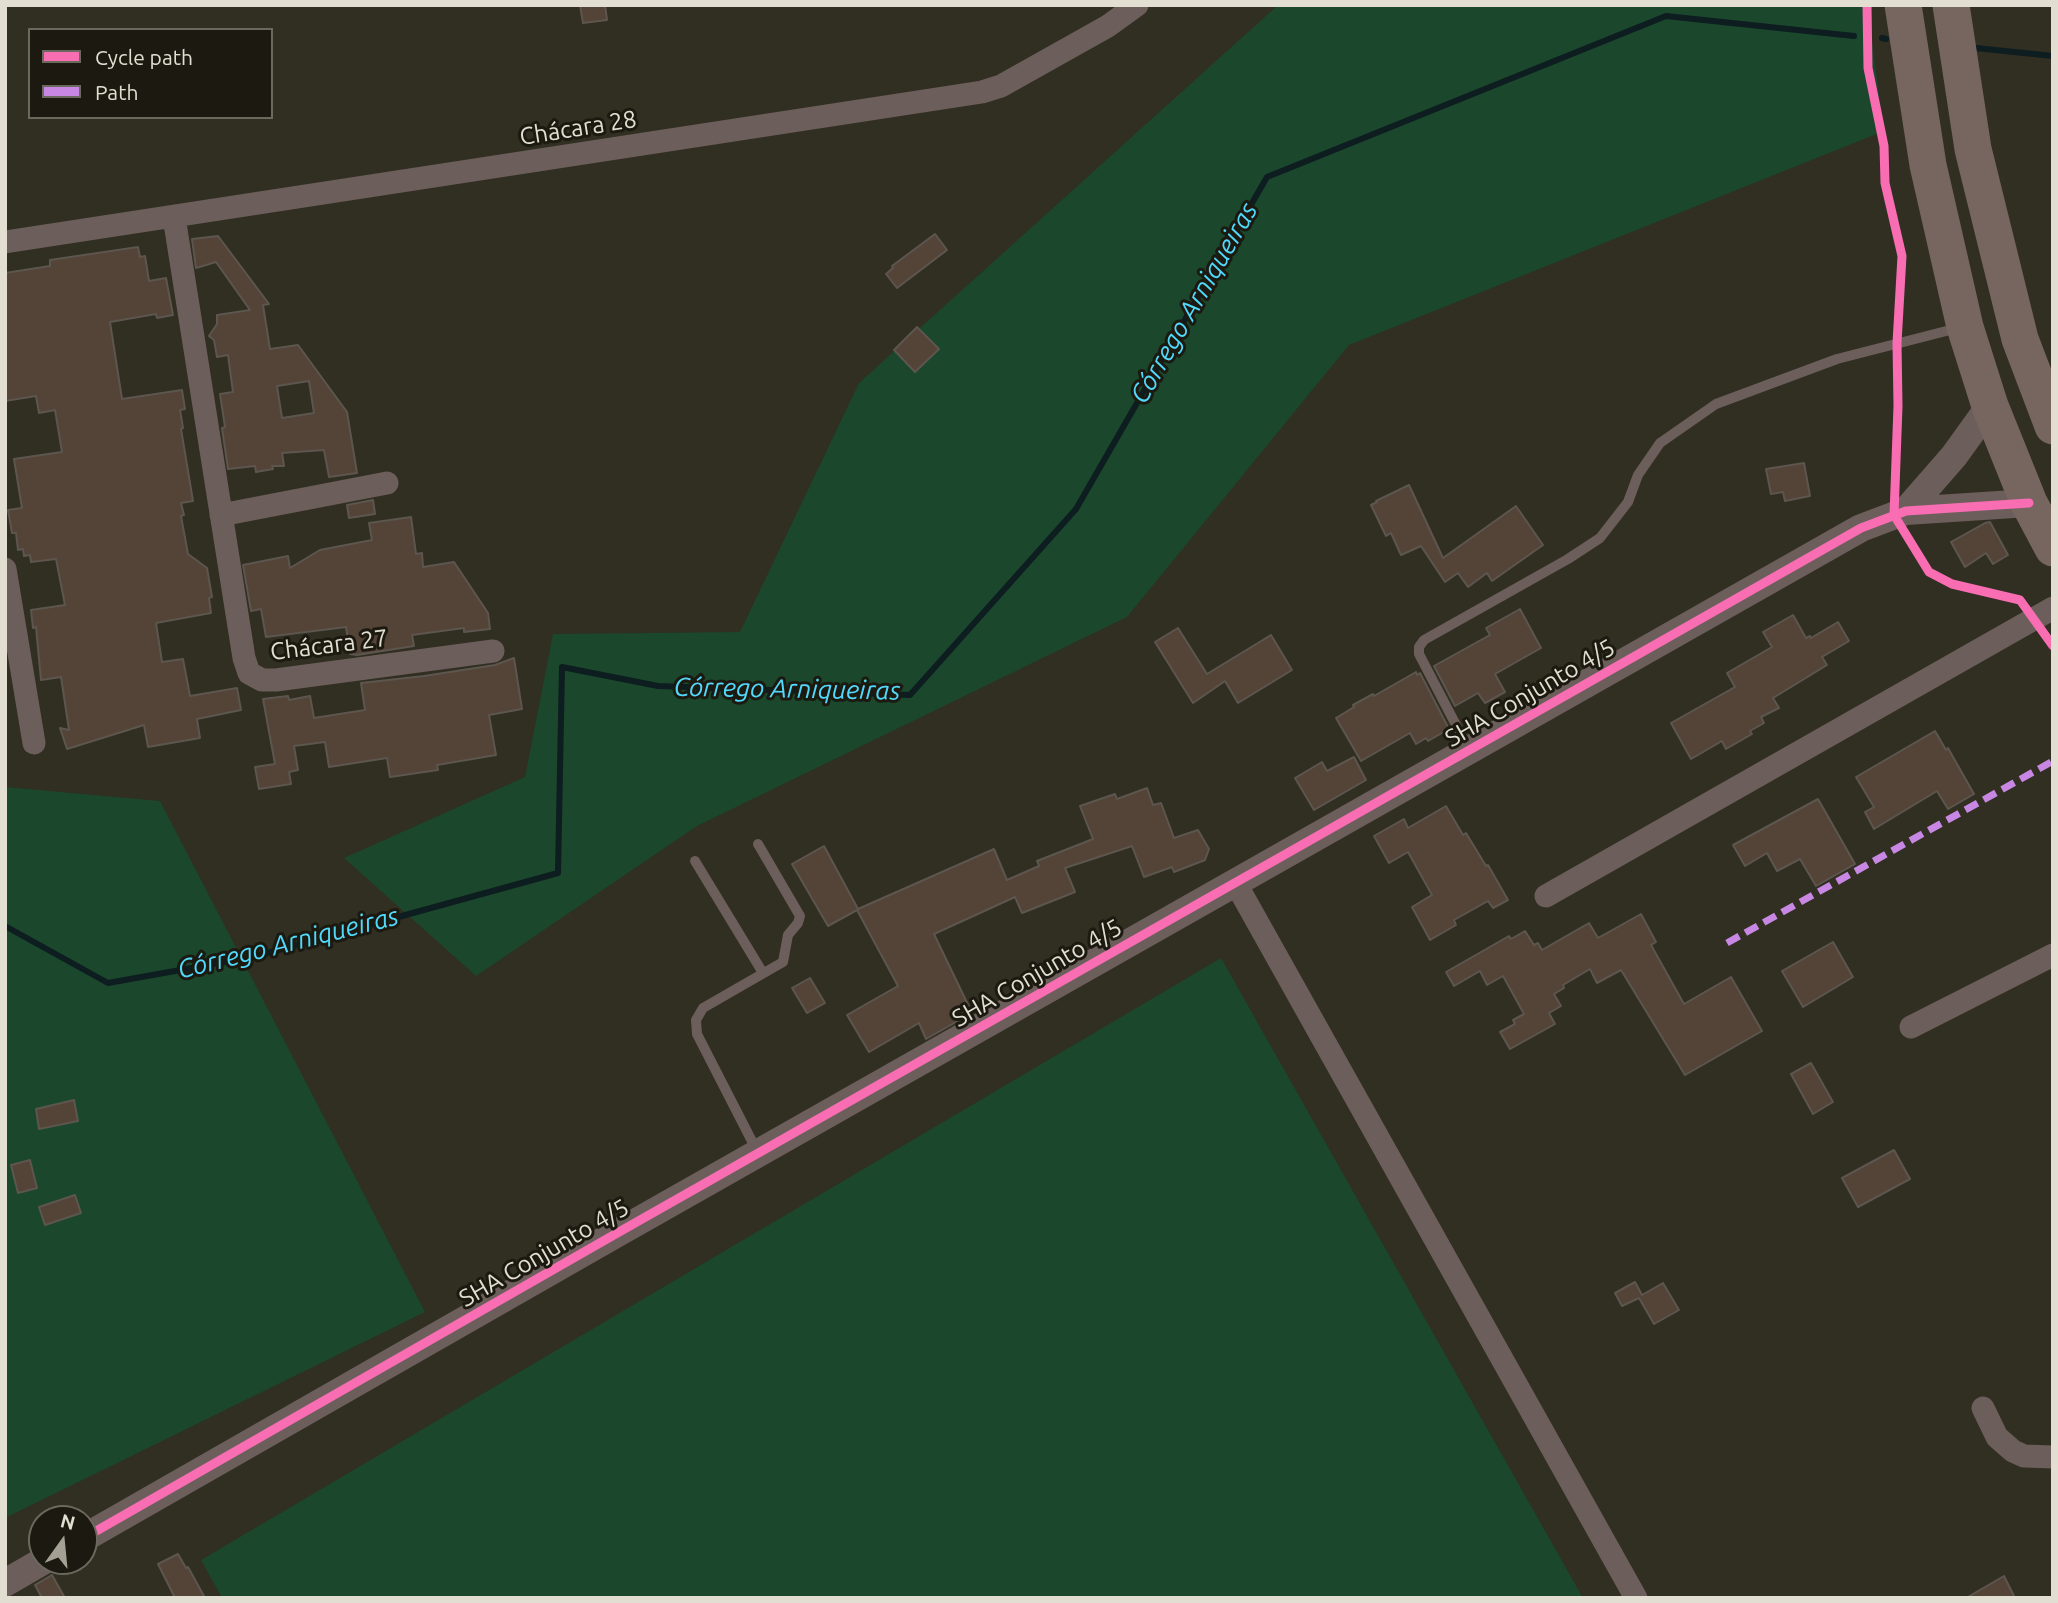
<!DOCTYPE html>
<meta charset="utf-8">
<style>
body{margin:0}
#map{position:relative;width:2058px;height:1603px;overflow:hidden;background:#312e22;font-family:Ubuntu,sans-serif}
canvas{display:block}
.frame{position:absolute;inset:0;border:7px solid #e2dfd2;pointer-events:none}
.legend{position:absolute;left:28px;top:28px;width:245px;height:91px;box-sizing:border-box;background:#1c1a10;border:2px solid #6b695e;margin:0;padding:9px 12px;list-style:none;font-size:21px;color:#e2dfd2}
.legend li{display:flex;align-items:center;gap:14px;height:35px}
.legend b{width:35px;border:2px solid #6b695e}
.north{position:absolute;left:28px;top:1505px;width:70px;height:70px;box-sizing:border-box;background:#1c1a10;border:2px solid #6b695e;border-radius:50%;rotate:15deg;font-size:19px;font-weight:700;line-height:28px;text-align:center;color:#e2dfd2}
.north::after{content:'';display:block;margin:auto;width:24px;height:32px;background:#a4a194;clip-path:polygon(50% 0,100% 100%,50% 72%,0 100%)}
</style>
<div id="map">
<canvas width="2058" height="1603"></canvas>
<div class="frame"></div>
<ul class="legend">
<li><b style="height:9px;background:#f96db3"></b>Cycle path</li>
<li><b style="height:9px;background:#c787e3"></b>Path</li>
</ul>
<div class="north">N</div>
</div>
<script>
const context = document.querySelector('canvas').getContext('2d');
context.lineJoin = 'round';
function fillPath(path, color) { context.fillStyle = color; context.fill(path, 'evenodd'); }
const toPath = rows => new Path2D(rows.map(r => 'M' + r).join(''));
function stroke(path, color, width, dash) { context.strokeStyle = color; context.lineWidth = width; context.lineCap = dash ? 'butt' : 'round'; context.setLineDash(dash || []); context.stroke(path); }
function write(font, color, halo, rows, align = 'center') {
  context.font = font + ' Ubuntu,sans-serif'; context.lineWidth = 6; context.setLineDash([]); context.textBaseline = 'middle'; context.strokeStyle = halo; context.fillStyle = color; for (const [text, x, y, turn = 0] of rows) {
    context.save(); context.translate(x, y); context.rotate((+turn || 0) * Math.PI / 180); context.textAlign = isNaN(turn) ? turn : align; if (halo) context.strokeText(text, 0, 0); context.fillText(text, 0, 0); context.restore();
  }
}
const green = toPath([
 [1278,5,1867,5,1884,131,1349,345,1127,617,697,826,476,976,344,858,525,777,553,634,740,632,859,383],
 [5,787,160,801,425,1312,5,1518],
 [1221,958,1583,1598,222,1598,201,1560]
]);
const stream = toPath([
 [1882,38,1886,39],
 [1976,48,2053,56],
 [5,926,108,983,253,957,558,873,562,667,658,686,910,695,1076,509,1267,177,1666,16,1854,36]
]);
const building = toPath([
 [580,5,605,5,607,20,583,23,580,5],
 [935,234,947,250,897,288,886,274,893,268,892,266,935,234],
 [218,236,269,304,263,305,270,349,298,345,347,412,357,473,329,477,324,450,282,453,284,466,272,466,273,469,256,472,255,466,228,469,222,428,225,427,220,394,233,392,228,355,217,357,214,340,209,336,217,324,217,315,250,310,216,262,196,268,192,239,218,236],
 [309,381,314,413,282,418,277,386,309,381],
 [138,247,140,257,145,256,149,281,166,278,173,315,157,318,156,314,110,322,122,399,182,390,185,409,180,410,183,428,181,429,193,501,181,503,184,515,181,516,188,554,207,568,212,597,209,598,211,613,156,623,162,662,183,659,190,696,237,688,241,710,197,719,200,738,148,747,144,725,67,749,60,728,69,730,61,677,41,680,36,627,33,628,31,610,65,605,56,559,31,562,30,555,24,556,23,549,18,550,16,533,12,533,8,510,22,508,14,459,62,452,55,410,39,413,36,396,5,401,5,273,50,266,50,260,138,247],
 [917,327,939,349,915,372,894,350,917,327],
 [1804,463,1810,496,1785,501,1783,492,1771,494,1766,469,1804,463],
 [1409,485,1443,558,1516,506,1543,545,1492,581,1487,573,1468,587,1458,573,1445,582,1421,546,1401,555,1391,533,1386,536,1371,505,1377,502,1376,501,1409,485],
 [373,500,375,514,349,518,347,505,373,500],
 [411,517,416,554,422,553,423,567,454,562,488,613,490,629,464,632,464,628,412,635,414,646,357,655,350,654,346,627,266,637,261,609,251,611,243,565,288,556,290,568,320,550,372,540,369,523,411,517],
 [1990,522,2008,555,1993,564,1986,553,1965,567,1951,542,1985,523,1990,522],
 [1520,609,1541,648,1495,674,1505,692,1485,703,1478,693,1455,706,1434,666,1490,635,1486,628,1520,609],
 [1793,615,1806,638,1810,636,1811,638,1838,622,1849,641,1822,657,1827,665,1773,698,1779,708,1761,717,1764,723,1750,731,1752,734,1726,749,1722,741,1691,759,1671,723,1735,687,1727,673,1772,647,1763,632,1793,615],
 [1178,628,1207,674,1271,635,1292,670,1238,703,1225,681,1193,703,1155,642,1178,628],
 [514,658,522,709,489,715,496,755,437,765,438,770,390,777,387,758,329,767,325,742,294,746,298,770,289,772,291,784,259,789,255,767,275,764,263,699,288,696,289,700,310,696,314,718,365,710,361,683,424,676,495,665,514,658],
 [1416,672,1417,675,1420,673,1449,729,1428,741,1426,738,1416,744,1410,733,1361,761,1336,718,1354,707,1353,705,1373,694,1374,696,1416,672],
 [1935,731,1946,750,1948,748,1974,794,1948,809,1937,791,1874,829,1865,812,1874,807,1856,777,1935,731],
 [1354,757,1366,780,1314,810,1295,778,1322,762,1327,771,1354,757],
 [1147,788,1153,805,1161,803,1174,838,1198,830,1209,849,1205,860,1174,872,1172,867,1144,877,1132,846,1065,868,1075,892,1022,913,1015,897,934,934,972,1013,926,1039,919,1023,869,1052,847,1015,898,986,857,910,828,926,792,864,824,846,858,909,994,849,1007,880,1039,866,1037,861,1093,839,1080,806,1115,794,1117,799,1147,788],
 [1818,799,1855,864,1816,886,1800,859,1777,871,1767,853,1745,866,1733,845,1818,799],
 [1446,806,1463,835,1466,833,1486,866,1488,865,1508,900,1493,908,1488,901,1454,920,1456,925,1430,940,1412,907,1432,895,1408,852,1389,863,1374,836,1404,819,1408,828,1446,806],
 [1641,914,1656,942,1651,945,1684,1004,1731,977,1762,1031,1685,1075,1621,970,1597,983,1590,969,1563,985,1564,988,1554,994,1561,1006,1549,1013,1555,1024,1510,1049,1500,1032,1515,1024,1513,1020,1524,1014,1503,976,1487,985,1480,971,1454,986,1446,972,1509,936,1511,939,1525,931,1534,945,1538,943,1542,950,1589,923,1598,938,1641,914],
 [1833,942,1853,977,1803,1007,1782,971,1833,942],
 [810,978,825,1003,807,1013,792,988,810,978],
 [1811,1063,1833,1102,1813,1114,1791,1074,1811,1063],
 [74,1100,78,1121,39,1129,36,1109,74,1100],
 [1894,1150,1910,1179,1858,1207,1842,1178,1894,1150],
 [30,1160,37,1188,18,1193,11,1165,30,1160],
 [75,1195,81,1213,45,1225,39,1207,75,1195],
 [1635,1282,1642,1295,1663,1283,1679,1310,1654,1324,1639,1298,1622,1306,1615,1293,1635,1282],
 [178,1554,186,1568,188,1567,205,1598,175,1598,158,1564,178,1554],
 [52,1575,65,1598,42,1598,35,1585,52,1575],
 [2004,1576,2015,1598,1966,1598,2004,1576]
]);
const service = toPath([
 [1468,748,1419,654,1419,647,1424,640,1568,559,1600,538,1628,502,1638,475,1660,443,1716,404,1837,359,1958,328],
 [758,844,800,916,798,923,788,935,783,962,703,1008,696,1020,697,1034,758,1153],
 [695,861,763,973]
]);
const minor = toPath([
 [174,217,244,658,249,673,262,680,276,680,493,651],
 [5,242,982,92,1001,86,1108,26,1137,5],
 [221,515,387,483],
 [5,569,34,743],
 [1235,882,1636,1598],
 [1546,896,2053,608],
 [1911,1027,2053,955],
 [1983,1408,1997,1437,2013,1451,2024,1456,2053,1457]
]);
const tertiary = toPath([
 [1906,511,1954,456,1990,406],
 [84,1538,612,1236,1861,528,1906,511,2029,503],
 [5,1583,43,1561]
]);
const primary = toPath([
 [1903,5,1928,165,1965,327,1990,406,2029,503,2053,548],
 [1951,5,1973,149,2020,339,2053,426]
]);
const quiet = toPath([
 [1727,943,2053,761]
]);
const cycleway = toPath([
 [1867,5,1868,68,1884,146,1885,183,1902,256,1897,343,1898,406,1894,515,1929,572,1952,584,2020,600,2053,646],
 [84,1538,612,1236,1861,528,1906,511,2029,503]
]);
const streetNames = [
 ["Chácara 28",578,128,-9],
 ["Chácara 27",329,645,-7],
 ["SHA Conjunto 4/5",1530,693,-30],
 ["SHA Conjunto 4/5",1037,973,-30],
 ["SHA Conjunto 4/5",544,1253,-30]
];
const waterNames = [
 ["Córrego Arniqueiras",1194,303,-60],
 ["Córrego Arniqueiras",787,689,1],
 ["Córrego Arniqueiras",288,943,-14]
];
fillPath(green, '#1b472c');
stroke(stream, '#0d1d20', 6);
fillPath(building, '#544337');
stroke(building, '#5c564f', 2);
stroke(service, '#6c5e5b', 10);
stroke(minor, '#6c5e5b', 23);
stroke(tertiary, '#6c5e5b', 28);
stroke(primary, '#776660', 37);
stroke(quiet, '#c787e3', 7, [14, 7]);
stroke(cycleway, '#f96db3', 9);
write('24px', '#e2dfd2', '#1c1a10', streetNames);
write('italic 26px', '#51d9fc', '#1c1a10', waterNames);
</script>
